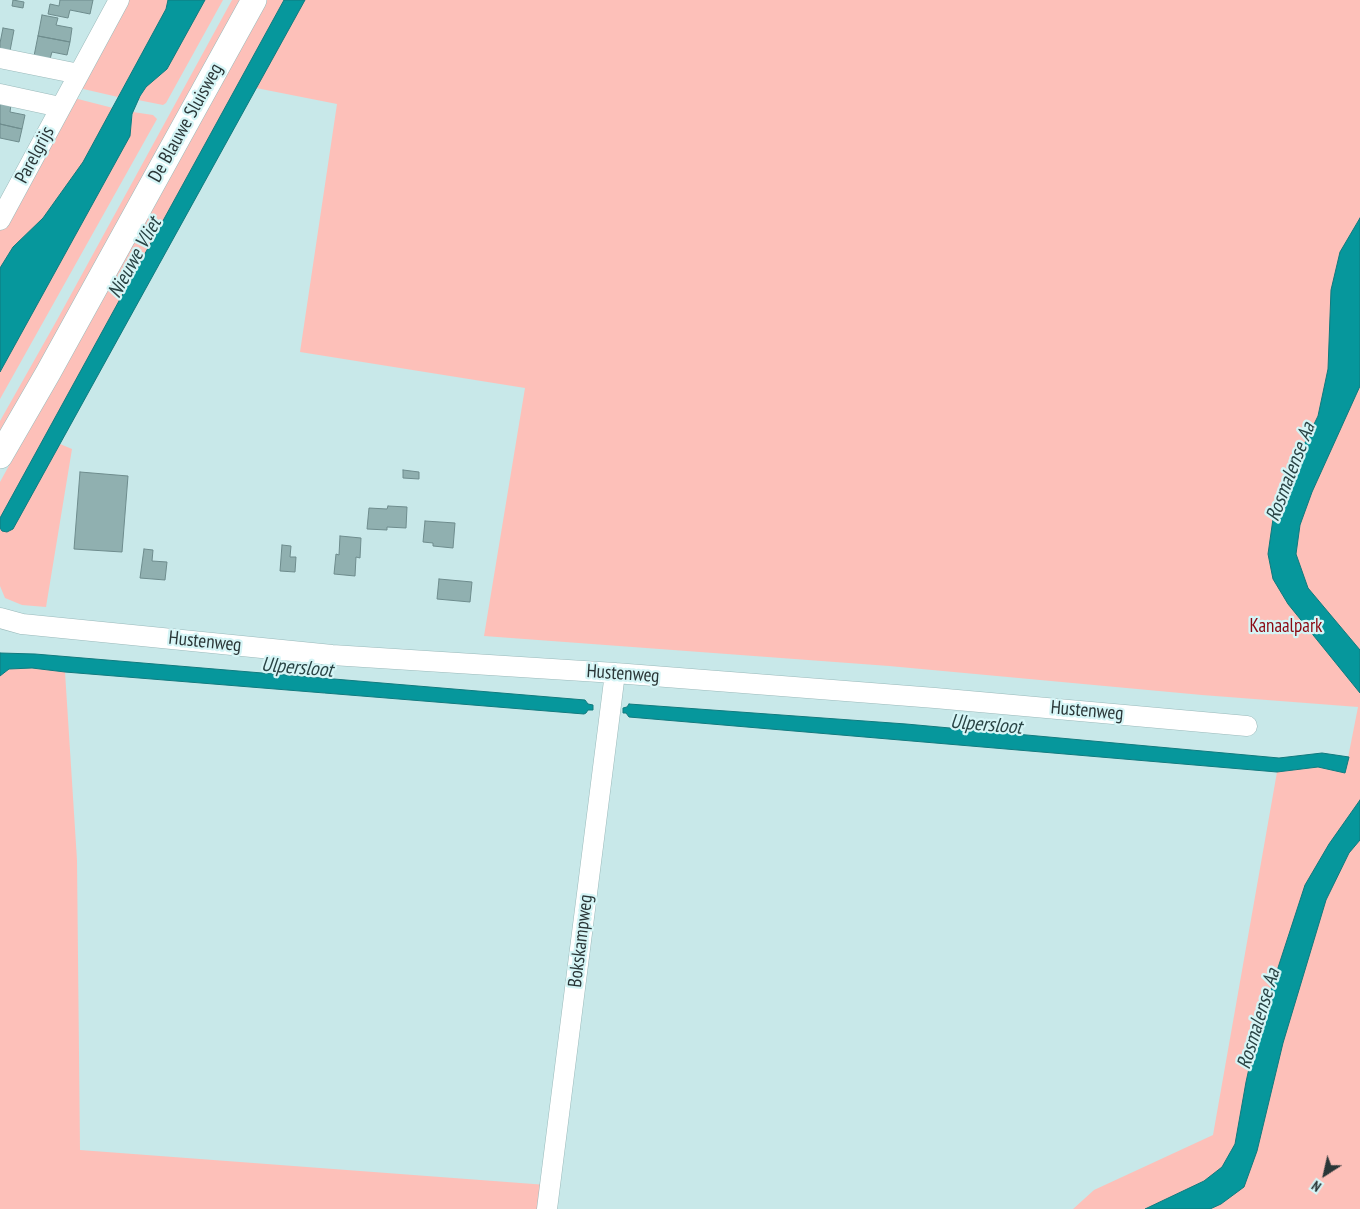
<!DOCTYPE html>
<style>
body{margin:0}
#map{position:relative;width:1360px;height:1209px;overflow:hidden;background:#c8e8e9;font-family:"PT Sans Narrow",sans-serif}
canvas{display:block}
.north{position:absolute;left:1300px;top:1149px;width:50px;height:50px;-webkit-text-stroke:4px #d5f5f6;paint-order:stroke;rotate:215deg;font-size:14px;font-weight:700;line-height:20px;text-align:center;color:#2a3637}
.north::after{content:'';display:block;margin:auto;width:18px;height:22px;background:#2a3637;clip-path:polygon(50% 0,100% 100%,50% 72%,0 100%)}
</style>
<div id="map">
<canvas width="1360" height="1209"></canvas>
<div class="north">N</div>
</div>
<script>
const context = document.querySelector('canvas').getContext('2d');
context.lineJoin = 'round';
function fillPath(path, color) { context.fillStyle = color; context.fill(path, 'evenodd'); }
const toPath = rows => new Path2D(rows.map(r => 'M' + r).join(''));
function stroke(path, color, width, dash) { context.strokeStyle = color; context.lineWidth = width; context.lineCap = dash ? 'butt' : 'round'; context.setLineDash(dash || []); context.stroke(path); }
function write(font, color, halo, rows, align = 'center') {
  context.font = font + ' "PT Sans Narrow",sans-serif'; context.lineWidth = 4.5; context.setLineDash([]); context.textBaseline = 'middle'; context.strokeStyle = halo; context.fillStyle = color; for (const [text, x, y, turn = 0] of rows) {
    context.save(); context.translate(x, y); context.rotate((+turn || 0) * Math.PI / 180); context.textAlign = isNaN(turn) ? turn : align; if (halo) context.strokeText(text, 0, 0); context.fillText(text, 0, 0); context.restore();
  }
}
const green = toPath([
 [128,0,168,0,166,9,118,97,79,88],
 [205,0,223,0,166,103,163,105,138,100,146,87,167,69],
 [232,0,244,0,0,439,0,421,57,320],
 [264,0,284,0,0,518,0,482],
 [305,0,1360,0,1360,1209,1073,1209,1094,1190,1213,1135,1277,772,1318,767,1345,773,1358,707,1202,695,889,666,484,636,525,388,300,352,337,104,256,88],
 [74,98,113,108,83,163,43,218,13,247,0,268,0,230],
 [133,112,153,115,157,119,0,399,0,372,130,136],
 [60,444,72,449,46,607,22,605,5,598,0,586,0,528,2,531,13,529],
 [32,668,65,672,77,860,80,1150,547,1185,544,1209,0,1209,0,676,9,669]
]);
const water = toPath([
 [168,0,205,0,167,69,146,87,140,96,132,114,130,136,0,372,0,268,13,247,43,218,83,162,166,9,168,0],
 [284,0,305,0,13,529,7,532,2,531,0,528,0,518,284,0],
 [1360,218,1360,386,1312,492,1300,525,1296,554,1308,588,1360,650,1360,693,1288,604,1273,579,1268,554,1273,519,1283,487,1318,416,1328,369,1331,290,1340,252,1360,218],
 [0,653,35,654,585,700,588,704,593,705,593,710,588,710,586,713,584,714,65,672,32,668,9,669,0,676,0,653],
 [629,704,906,724,1279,758,1322,753,1349,757,1345,773,1318,767,1277,772,629,717,626,713,623,713,623,708,627,707,629,704],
 [1360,800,1360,840,1349,853,1326,900,1283,1043,1257,1151,1244,1187,1221,1204,1210,1209,1145,1209,1204,1181,1222,1167,1235,1144,1246,1082,1257,1032,1305,885,1329,844,1360,800]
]);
const building = toPath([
 [13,0,24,2,23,8,12,6,13,0],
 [60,0,93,0,90,14,70,10,68,18,48,14,50,4,59,6,60,0],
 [42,15,58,18,56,25,72,28,70,42,38,36,42,15],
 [3,28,14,30,10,51,0,49,0,43,3,28],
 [38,36,70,42,67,55,52,52,50,59,34,56,38,36],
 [0,103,11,105,10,112,25,115,22,129,0,124,0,103],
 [0,124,22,129,19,142,0,138,0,124],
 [403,470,419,472,419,479,403,478,403,470],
 [80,472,128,476,122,552,74,549,80,472],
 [388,506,407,507,406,528,387,527,387,530,367,529,369,508,387,509,388,506],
 [425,521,455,523,453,548,433,546,433,543,423,542,425,521],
 [340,536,361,538,360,558,356,557,355,576,334,574,336,554,339,555,340,536],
 [282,545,291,546,290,557,296,557,295,572,280,571,282,545],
 [144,549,153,550,152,561,167,562,165,580,140,578,144,549],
 [439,579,472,582,470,602,437,599,439,579]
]);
const minor = toPath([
 [0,58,79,74],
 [0,94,60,107],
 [0,220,119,0],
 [0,618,22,624,332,655,615,673,935,698,1247,726],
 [547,1209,615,673]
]);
const major = toPath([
 [0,456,48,373,254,0]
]);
const streetNames = [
 ["De Blauwe Sluisweg",186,123,-61],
 ["Parelgrijs",35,155,-62],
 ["Hustenweg",205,642,6],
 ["Hustenweg",623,674,4],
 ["Hustenweg",1087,711,5],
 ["Bokskampweg",581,941,-83]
];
const parkNames = [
 ["Kanaalpark",1286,627]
];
const waterNames = [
 ["Nieuwe Vliet",135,258,-61],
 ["Rosmalense Aa",1291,472,-69],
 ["Ulpersloot",297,668,5],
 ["Ulpersloot",986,725,5],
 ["Rosmalense Aa",1259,1019,-73]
];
fillPath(green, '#fdc0b9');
fillPath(water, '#06979c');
stroke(water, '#117a7e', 1);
fillPath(building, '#90b0b0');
stroke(building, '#6e8c8d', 1);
stroke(minor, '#9ab9ba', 21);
stroke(major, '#9ab9ba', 26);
stroke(minor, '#fff', 20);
stroke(major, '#fff', 25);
write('19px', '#2a3637', '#d5f5f6', streetNames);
write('19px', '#8c0913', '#d5f5f6', parkNames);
write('italic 20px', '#2a4445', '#d5f5f6', waterNames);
</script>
